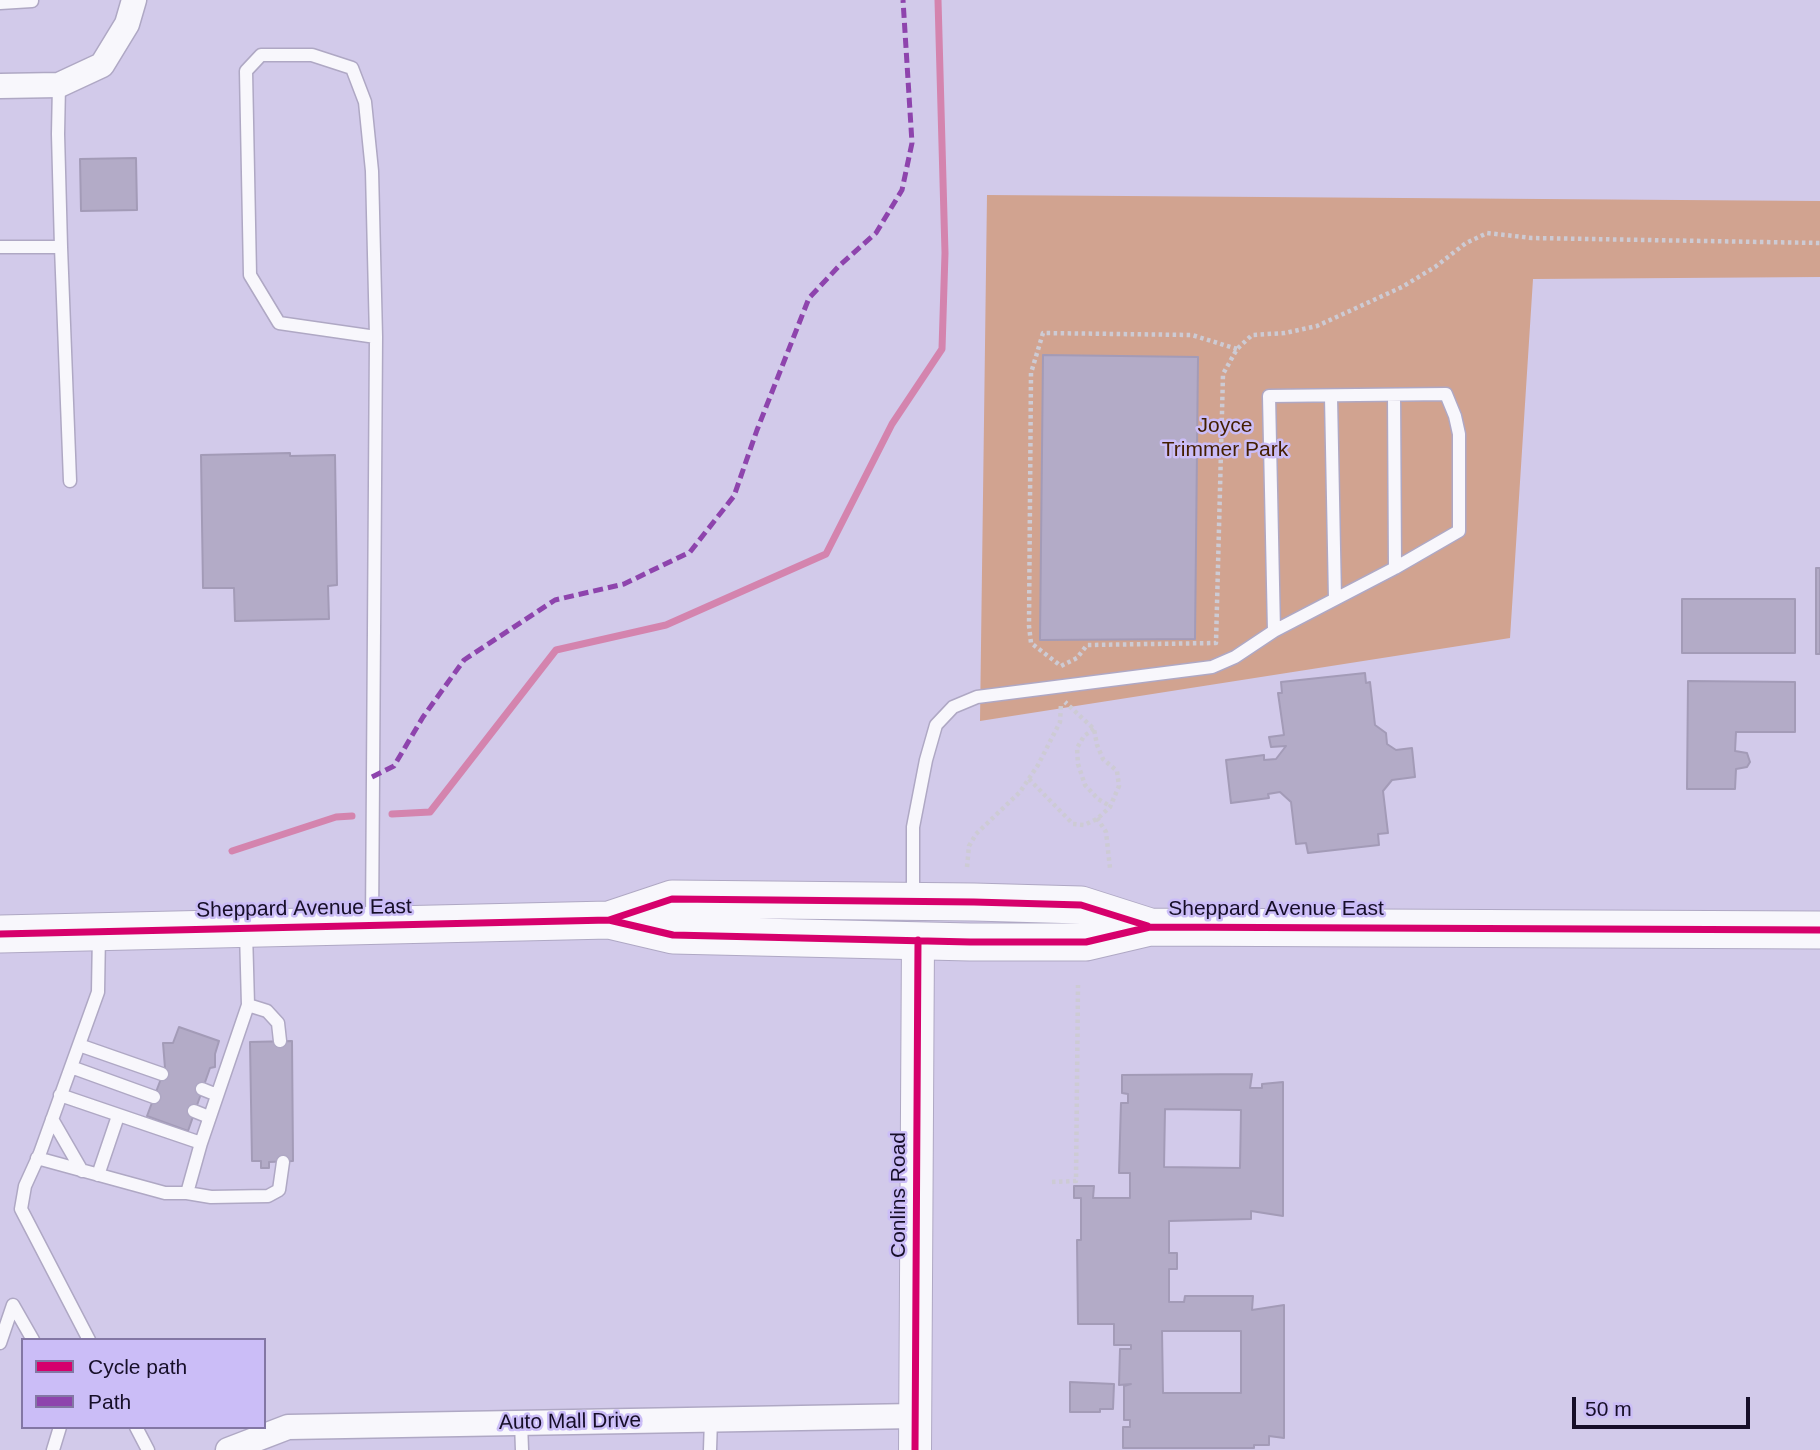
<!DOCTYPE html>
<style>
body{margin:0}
#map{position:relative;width:1820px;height:1450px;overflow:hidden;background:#d2caea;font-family:Helvetica,sans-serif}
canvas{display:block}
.legend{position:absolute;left:21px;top:1338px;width:245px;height:91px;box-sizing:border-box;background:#cbbdf7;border:2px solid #8377a4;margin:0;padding:9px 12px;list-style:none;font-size:21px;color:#160e28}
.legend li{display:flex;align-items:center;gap:14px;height:35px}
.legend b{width:35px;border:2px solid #8377a4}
.scale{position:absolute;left:1572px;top:1397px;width:178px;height:32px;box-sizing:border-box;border:4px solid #160e28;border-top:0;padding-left:9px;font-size:21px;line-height:24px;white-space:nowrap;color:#160e28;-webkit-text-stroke:5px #cbbdf7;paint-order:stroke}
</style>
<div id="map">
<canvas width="1820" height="1450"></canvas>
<ul class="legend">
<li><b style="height:9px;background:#d6006c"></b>Cycle path</li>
<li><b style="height:9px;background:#8e44ad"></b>Path</li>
</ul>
<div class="scale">50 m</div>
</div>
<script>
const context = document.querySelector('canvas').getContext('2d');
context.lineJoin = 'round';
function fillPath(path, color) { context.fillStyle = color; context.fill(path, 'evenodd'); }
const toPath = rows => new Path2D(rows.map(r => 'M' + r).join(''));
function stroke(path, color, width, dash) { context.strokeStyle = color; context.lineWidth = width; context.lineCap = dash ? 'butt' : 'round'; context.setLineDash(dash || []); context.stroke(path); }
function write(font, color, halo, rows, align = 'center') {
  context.font = font + ' Helvetica,sans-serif'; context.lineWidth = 5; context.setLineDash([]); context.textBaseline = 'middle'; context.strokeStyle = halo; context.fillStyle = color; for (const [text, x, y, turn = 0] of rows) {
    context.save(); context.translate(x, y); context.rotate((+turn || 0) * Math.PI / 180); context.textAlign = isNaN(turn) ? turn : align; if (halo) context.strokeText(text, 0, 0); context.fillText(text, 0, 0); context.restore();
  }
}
const green = toPath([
 [987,195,1820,201,1820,277,1533,279,1510,638,980,721]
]);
const stream = toPath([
 [392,814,430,812,556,650,666,625,826,554,892,424,942,349,945,253,938,0],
 [232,851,336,817,352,816]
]);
const building = toPath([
 [136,158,137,210,81,211,80,159,136,158],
 [1043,355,1198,357,1195,639,1040,640,1043,355],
 [290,453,290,456,335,455,337,585,328,586,329,619,235,621,234,588,203,588,201,455,290,453],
 [1816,568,1820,568,1820,654,1816,654,1816,568],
 [1682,599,1795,599,1795,653,1682,653,1682,599],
 [1365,673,1366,683,1370,682,1375,725,1386,733,1387,744,1396,750,1412,748,1415,777,1392,780,1383,791,1388,833,1378,834,1379,845,1308,853,1306,843,1296,844,1291,802,1280,792,1268,794,1269,798,1231,803,1226,760,1264,755,1264,760,1276,759,1286,746,1271,747,1269,737,1284,735,1278,693,1282,693,1281,682,1365,673],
 [1688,681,1795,682,1795,732,1736,732,1735,751,1747,753,1750,762,1747,767,1736,769,1735,789,1687,789,1688,681],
 [179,1027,219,1041,215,1054,215,1067,210,1068,188,1131,147,1116,165,1068,163,1043,173,1043,179,1027],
 [292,1041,293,1161,269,1162,269,1168,261,1168,261,1161,252,1161,250,1042,292,1041],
 [1252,1074,1250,1088,1262,1088,1262,1084,1283,1082,1283,1216,1251,1211,1251,1219,1169,1221,1169,1253,1177,1253,1177,1269,1169,1269,1169,1302,1184,1302,1185,1296,1253,1296,1252,1310,1284,1305,1284,1438,1269,1436,1269,1445,1254,1445,1254,1448,1123,1448,1123,1427,1130,1427,1130,1420,1124,1420,1124,1386,1131,1384,1119,1385,1120,1349,1131,1349,1131,1345,1114,1345,1114,1324,1078,1324,1077,1240,1081,1240,1081,1198,1074,1198,1074,1186,1094,1186,1093,1198,1130,1198,1130,1173,1119,1173,1121,1103,1128,1103,1128,1094,1122,1093,1122,1075,1252,1074],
 [1165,1109,1241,1110,1240,1168,1164,1167,1165,1109],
 [1162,1331,1241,1331,1241,1393,1163,1393,1162,1331],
 [1070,1382,1114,1384,1113,1409,1100,1409,1100,1412,1070,1412,1070,1382]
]);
const path = toPath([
 [1237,349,1192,335,1043,333,1031,373,1029,626,1031,643,1061,666,1077,658,1087,645,1216,643,1223,374,1237,349,1252,335,1285,333,1317,326,1402,287,1435,267,1466,243,1487,233,1532,238,1820,243],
 [1094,729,1084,736,1077,748,1078,764,1085,785,1098,799,1110,806],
 [1029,779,1073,824,1084,825,1097,819,1110,807,1119,786,1117,771,1103,759,1097,745,1094,729,1065,702],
 [1097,818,1106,832,1110,868],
 [967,867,969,846,976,834,1020,792,1038,765,1060,722,1061,704],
 [1052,1182,1076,1181,1078,985]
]);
const service = toPath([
 [0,3,32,1],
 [59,85,58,134,61,247],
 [0,247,61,247,70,481],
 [1394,395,1395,568],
 [1331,397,1335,599],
 [913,898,913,827,926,760,936,725,953,707,977,697,1212,667,1235,657,1274,631,1269,396,1446,394,1455,416,1459,434,1459,531,1395,568,1274,631],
 [372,924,376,337,372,171,365,102,352,68,312,55,261,55,246,71,250,275,279,323,376,337],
 [248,1005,267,1011,278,1023,280,1041],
 [79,1045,162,1074],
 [71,1067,154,1097],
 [202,1089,217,1095],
 [60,1095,201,1143,248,1005,246,932],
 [194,1111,209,1117],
 [52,1119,82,1171],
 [37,1158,165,1193,187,1193,201,1143],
 [98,1175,118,1116],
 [187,1193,211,1197,268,1196,279,1190,283,1162],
 [89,1340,21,1209,25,1186,40,1153,98,992,99,933],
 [0,1343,13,1305,33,1340],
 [521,1422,522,1450],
 [136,1427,148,1450],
 [53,1450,60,1427],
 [710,1450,711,1419]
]);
const minor = toPath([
 [0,86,59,85,102,65,127,24,134,0],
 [228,1450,288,1427,915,1416]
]);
const tertiary = toPath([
 [915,1450,918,940]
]);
const secondary = toPath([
 [609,920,672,899,974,902,1081,905,1150,927],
 [0,934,609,920,673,935,970,942,1086,942,1150,927,1820,930]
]);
const quiet = toPath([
 [372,777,394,766,423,717,464,660,555,600,624,584,690,552,734,496,757,430,809,298,840,265,876,233,902,190,912,143,903,0]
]);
const cycleway = toPath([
 [609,920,672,899,974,902,1081,905,1148,926],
 [0,934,609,920,673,935,970,942,1086,942,1150,927,1820,930],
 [915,1450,918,940]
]);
const parkNames = [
 ["Joyce",1225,426],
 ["Trimmer Park",1225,450]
];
const streetNames = [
 ["Sheppard Avenue East",304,909,-1],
 ["Sheppard Avenue East",1276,909],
 ["Conlins Road",899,1195,-90],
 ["Auto Mall Drive",570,1422,-1]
];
fillPath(green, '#d1a390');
stroke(stream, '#d484ae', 7);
fillPath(building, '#b3abc7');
stroke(building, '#a39bb7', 2);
stroke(service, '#afa8c4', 15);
stroke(minor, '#afa8c4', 27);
stroke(tertiary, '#afa8c4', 34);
stroke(secondary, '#afa8c4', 39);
stroke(path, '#cdcbd4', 4.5, [3.5, 3.5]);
stroke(service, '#f8f7fc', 12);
stroke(minor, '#f8f7fc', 24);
stroke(tertiary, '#f8f7fc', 32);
stroke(secondary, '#f8f7fc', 37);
stroke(quiet, '#8e44ad', 5, [10, 5]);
stroke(cycleway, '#d6006c', 7);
write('21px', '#431e00', '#cbbdf7', parkNames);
write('21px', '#160e28', '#cbbdf7', streetNames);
</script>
